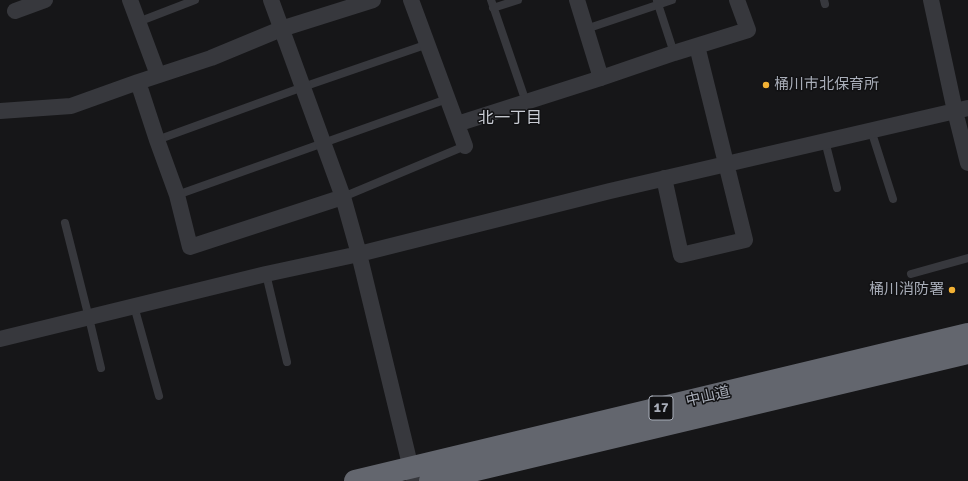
<!DOCTYPE html>
<meta charset="utf-8">
<style>
body{margin:0}
canvas{display:block;background:#161618}
</style>
<canvas width="968" height="481"></canvas>
<script>
const context = document.querySelector('canvas').getContext('2d');
context.lineJoin = 'round';
const toPath = rows => new Path2D(rows.map(r => 'M' + r).join(''));
function stroke(path, color, width, dash) { context.strokeStyle = color; context.lineWidth = width; context.lineCap = dash ? 'butt' : 'round'; context.setLineDash(dash || []); context.stroke(path); }
function write(font, color, halo, rows, align = 'center') {
  context.font = font + ' Signika,"Noto Sans JP",sans-serif'; context.lineWidth = 3; context.setLineDash([]); context.textBaseline = 'middle'; context.strokeStyle = halo; context.fillStyle = color; for (const [text, x, y, turn = 0] of rows) {
    context.save(); context.translate(x, y); context.rotate((+turn || 0) * Math.PI / 180); context.textAlign = isNaN(turn) ? turn : align; if (halo) context.strokeText(text, 0, 0); context.fillText(text, 0, 0); context.restore();
  }
}
const lane = toPath([
 [491,0,526,102],
 [824,0,825,4],
 [657,1,674,53],
 [493,8,518,0],
 [138,22,195,0],
 [586,29,672,0],
 [871,130,893,199],
 [157,140,303,87,428,44],
 [825,141,837,188],
 [177,195,447,99],
 [343,197,465,146],
 [65,223,89,318,101,368],
 [266,274,287,362],
 [911,274,968,258],
 [134,306,159,396]
]);
const street = toPath([
 [130,0,158,75],
 [271,0,343,197,359,254,414,481],
 [411,0,465,146],
 [577,0,601,78],
 [931,0,955,111,968,163],
 [15,11,45,0],
 [138,82,157,140,177,195,190,247,343,197],
 [0,111,71,106,138,82,211,58,281,29,373,0],
 [457,124,601,78,674,53,748,30,737,0],
 [664,178,681,255,745,240,697,46],
 [0,339,266,274,359,254,610,191,968,108]
]);
const highway = toPath([
 [355,481,968,334],
 [430,481,968,353]
]);
const markers = [
 [766,85,4,"#f2b134"],
 [952,290,4,"#f2b134"]
];
const shields = [
 [661,408,24]
];
const shieldNames = [
 ["17",661,408]
];
const poiNames = [
 ["桶川市北保育所",774,85],
 ["桶川消防署",944,290,"right"]
];
const streetNames = [
 ["中山道",708,397,-13]
];
const neighbourhoodNames = [
 ["北一丁目",510,119]
];
stroke(lane, '#37383d', 8);
stroke(street, '#37383d', 16);
stroke(highway, '#63666e', 22);
for (const [x, y, r, color] of markers) { const dot = new Path2D(); dot.arc(x, y, r, 0, 2 * Math.PI); context.fillStyle = color; context.fill(dot); stroke(dot, '#111113', 1.5); }
for (const [x, y, w] of shields) { const box = new Path2D(); box.roundRect(x - w / 2, y - 12, w, 24, 3); context.fillStyle = '#111113'; context.fill(box); stroke(box, '#a8adb8', 1); }
write('bold 14px', '#a8adb8', null, shieldNames);
write('15px', '#a8adb8', '#111113', poiNames, 'left');
write('15px', '#a8adb8', '#111113', streetNames);
write('16px', '#c9ccd4', '#111113', neighbourhoodNames);
</script>
